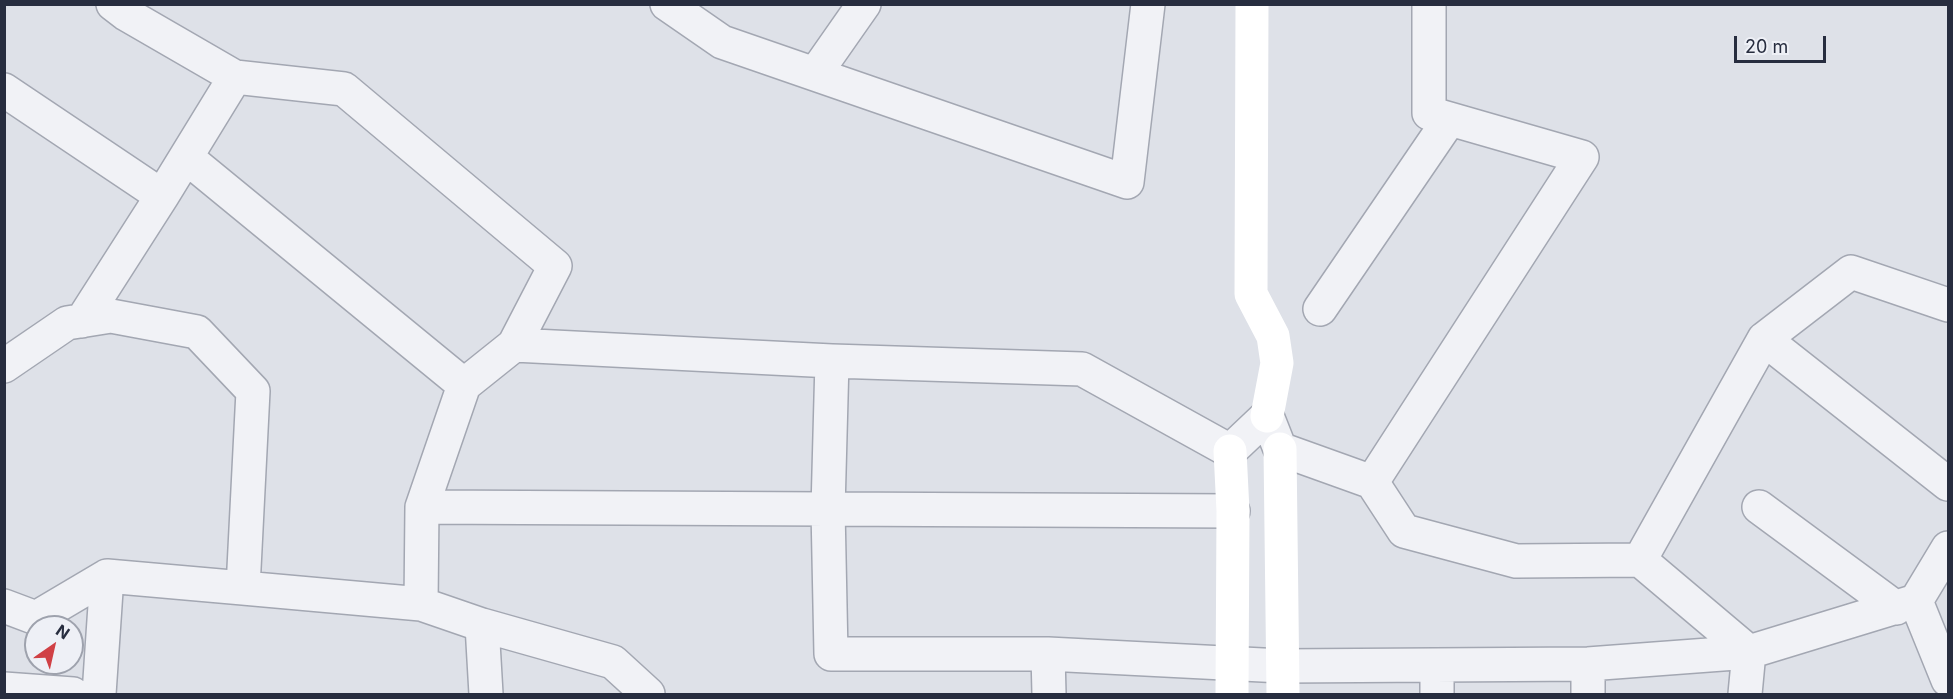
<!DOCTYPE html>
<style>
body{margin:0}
#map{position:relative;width:1953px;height:699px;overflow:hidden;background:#dee1e8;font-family:Inter,sans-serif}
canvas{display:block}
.frame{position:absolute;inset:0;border:6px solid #272d3f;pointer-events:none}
.north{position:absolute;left:24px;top:615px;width:60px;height:60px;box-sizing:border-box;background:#eef0f6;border:2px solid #9ea2ad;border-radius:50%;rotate:34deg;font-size:16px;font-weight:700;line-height:24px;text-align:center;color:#272d3f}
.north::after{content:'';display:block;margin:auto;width:21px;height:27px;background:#d04045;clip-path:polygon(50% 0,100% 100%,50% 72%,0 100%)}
.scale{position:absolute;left:1734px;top:36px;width:92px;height:27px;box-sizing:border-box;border:3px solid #272d3f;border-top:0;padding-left:8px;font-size:18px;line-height:21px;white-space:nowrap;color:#272d3f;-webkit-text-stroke:4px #eef0f6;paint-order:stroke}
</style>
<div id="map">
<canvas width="1953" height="699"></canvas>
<div class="frame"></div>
<div class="north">N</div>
<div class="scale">20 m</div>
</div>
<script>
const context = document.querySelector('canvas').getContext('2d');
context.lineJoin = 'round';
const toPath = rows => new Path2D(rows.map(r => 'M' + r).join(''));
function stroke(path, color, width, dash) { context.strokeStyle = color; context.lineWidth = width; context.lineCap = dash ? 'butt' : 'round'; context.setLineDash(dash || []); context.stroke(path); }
const street = toPath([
 [113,4,126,14,235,77,344,89,555,266,514,345,464,385,422,507,421,604],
 [667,4,722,42,1127,182,1148,4],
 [815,74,864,4],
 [4,90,162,196,235,77],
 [186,157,464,385],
 [1320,309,1449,120],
 [82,321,162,196],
 [1764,339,1948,484],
 [514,345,832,361,1082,369,1230,451,1267,416,1280,449,1372,482,1404,531,1516,561,1640,560,1749,652,1745,694],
 [832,361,828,509,831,654,1048,654,1282,666,1588,664,1749,652,1916,601],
 [4,366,67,323,111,316,197,332,253,391,243,588,421,604,482,625,613,662,648,694],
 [1372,482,1582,157,1429,113,1429,4],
 [422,507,1233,511],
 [1759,507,1896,608],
 [1948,548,1916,601,1948,680],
 [1640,560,1764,339,1851,272,1948,305],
 [4,606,36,618,107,576],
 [482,625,486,694],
 [1048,654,1049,694],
 [1588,664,1588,694],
 [1437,665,1437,694],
 [4,689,73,694],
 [99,694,107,576,243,588]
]);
const secondary = toPath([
 [1252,4,1251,294,1273,336,1277,363,1267,416],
 [1280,449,1283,694],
 [1230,451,1233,511,1232,694]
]);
stroke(street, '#a3a7b2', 36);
stroke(street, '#f1f2f6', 33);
stroke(secondary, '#fff', 33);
</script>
